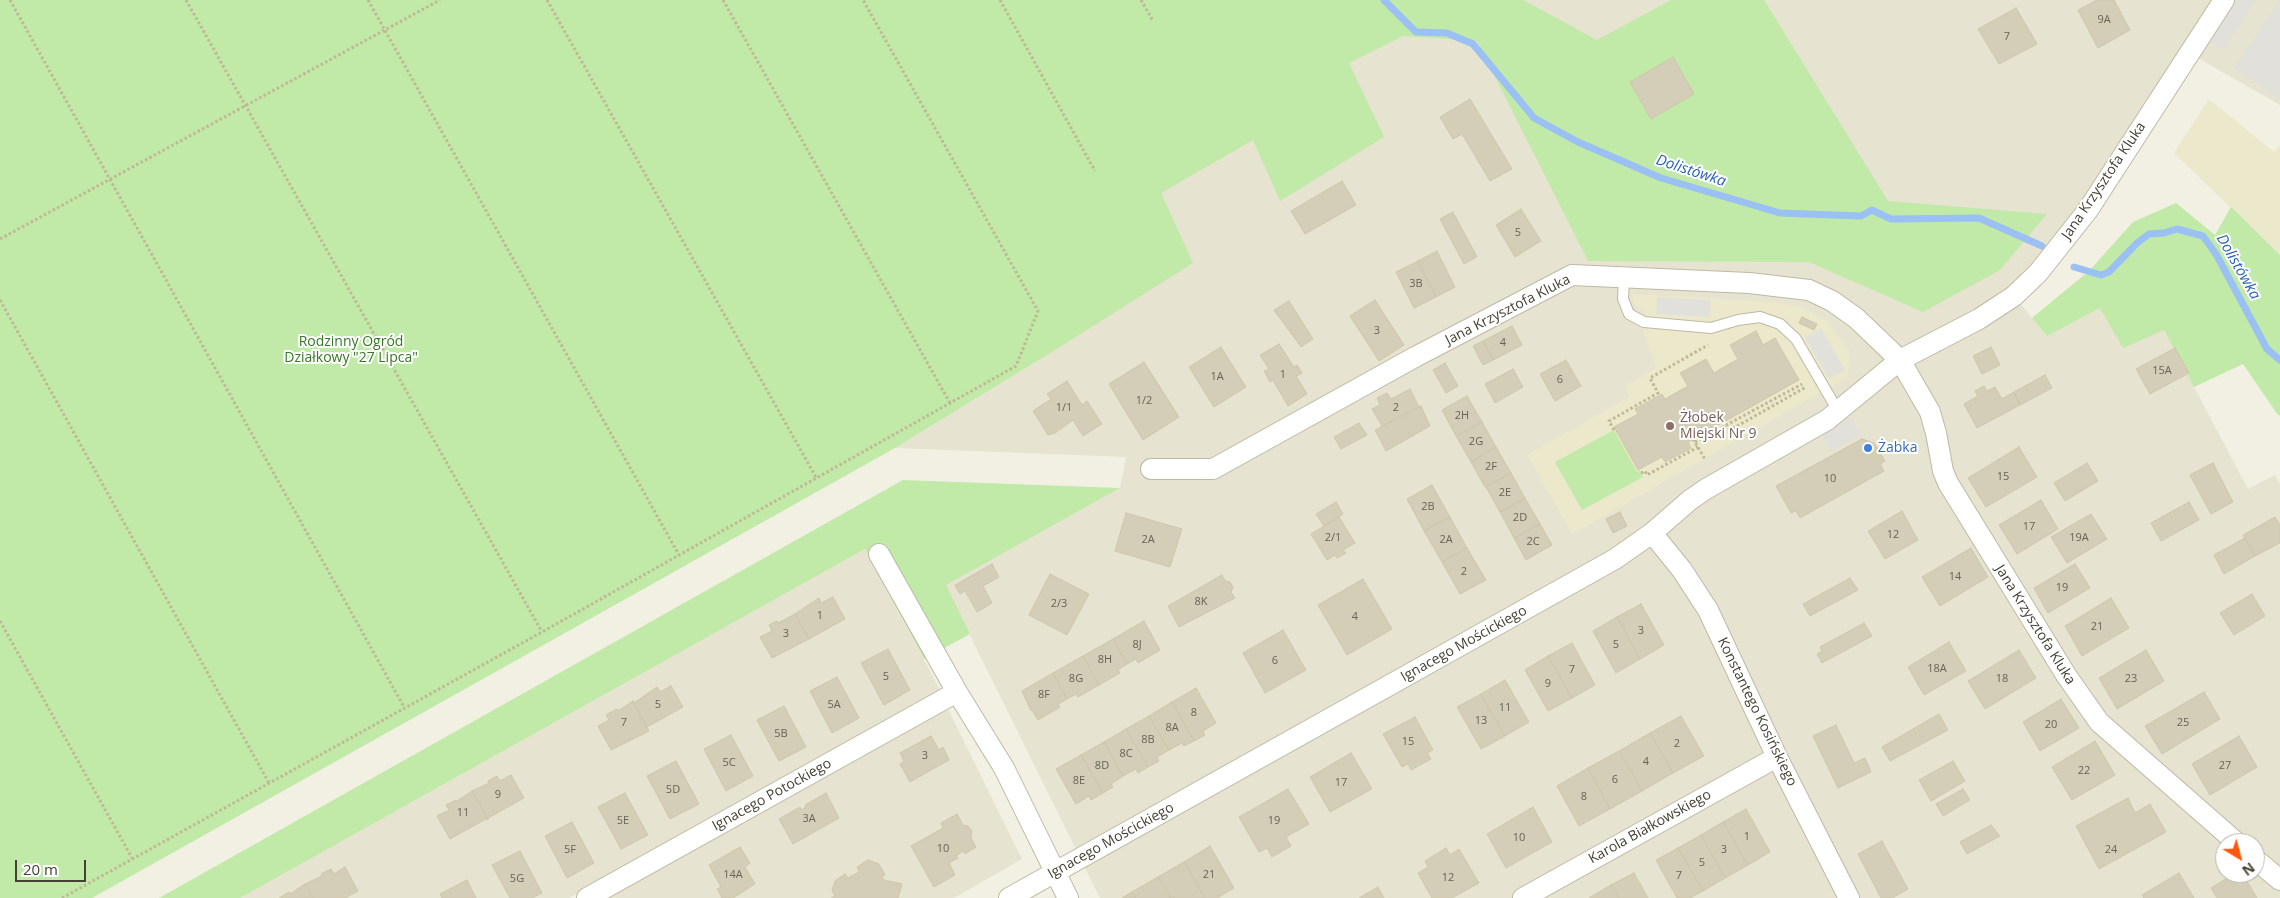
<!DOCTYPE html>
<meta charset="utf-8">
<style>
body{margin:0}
#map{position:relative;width:2280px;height:898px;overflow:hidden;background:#f2f0e2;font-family:"Open Sans",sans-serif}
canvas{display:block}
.north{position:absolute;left:2215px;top:833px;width:50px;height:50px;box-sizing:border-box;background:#fff;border:1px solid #b4b3ad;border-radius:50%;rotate:143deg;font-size:14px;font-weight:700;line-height:20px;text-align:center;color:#444032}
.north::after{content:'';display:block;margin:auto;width:18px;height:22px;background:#ff580c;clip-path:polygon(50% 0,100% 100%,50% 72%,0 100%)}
.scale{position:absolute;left:15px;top:860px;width:71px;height:22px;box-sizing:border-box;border:2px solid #444032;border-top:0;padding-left:6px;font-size:15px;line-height:18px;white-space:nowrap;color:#444032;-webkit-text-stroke:4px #fff;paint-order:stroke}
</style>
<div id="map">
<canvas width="2280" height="898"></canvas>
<div class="north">N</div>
<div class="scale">20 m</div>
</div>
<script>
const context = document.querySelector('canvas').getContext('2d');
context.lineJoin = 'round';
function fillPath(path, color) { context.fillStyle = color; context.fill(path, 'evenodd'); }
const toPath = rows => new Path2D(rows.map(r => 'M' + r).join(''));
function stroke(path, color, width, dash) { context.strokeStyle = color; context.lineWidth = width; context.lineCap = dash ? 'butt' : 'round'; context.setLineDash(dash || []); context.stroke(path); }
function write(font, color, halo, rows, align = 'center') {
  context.font = font + ' "Open Sans",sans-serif'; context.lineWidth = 4; context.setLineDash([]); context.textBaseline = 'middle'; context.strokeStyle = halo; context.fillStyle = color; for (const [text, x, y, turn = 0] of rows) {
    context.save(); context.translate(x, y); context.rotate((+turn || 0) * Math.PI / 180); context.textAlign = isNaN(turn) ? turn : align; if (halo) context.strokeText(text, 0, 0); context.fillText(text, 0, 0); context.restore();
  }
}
const residential = toPath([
 [1181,0,2280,0,2280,105,2189,53,2014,296,2047,336,2100,308,2164,330,2248,489,2275,475,2280,484,2280,898,1100,898,945,585,1120,488,1126,457,895,448,1047,355],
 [2225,843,2255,843,2255,873,2225,873],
 [865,549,940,690,569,898,240,898],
 [948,709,1022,859,954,898,607,898]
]);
const education = toPath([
 [2209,99,2274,152,2280,145,2280,255,2174,153],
 [1632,294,1775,302,1803,308,1826,320,1850,352,1848,377,1572,534,1527,455,1629,397,1625,386,1657,368,1643,331,1645,311,1638,309,1633,303]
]);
const green = toPath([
 [0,0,1523,0,1597,40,1671,0,1764,0,1888,201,2047,214,2000,270,1923,312,1809,262,1588,261,1477,41,1403,36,1349,63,1384,137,1280,201,1253,140,1161,193,1193,263,1047,355,895,448,92,898,0,898],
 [2176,203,2215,235,2231,207,2280,255,2280,415,2278,415,2243,364,2194,387,2164,330,2123,348,2100,308,2047,336,2032,318,2089,271,2133,222],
 [1614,430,1637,472,1640,471,1643,477,1582,510,1555,462],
 [903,480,1120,488,946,585,970,634,924,659,865,549,240,898,159,898]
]);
const parking = toPath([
 [2237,0,2256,0,2223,50,2210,41],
 [2280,0,2280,99,2234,68],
 [1657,297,1711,300,1710,317,1656,314],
 [1821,328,1845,370,1829,379,1805,337],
 [1851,418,1860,435,1831,451,1822,435]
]);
const stream = toPath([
 [1384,0,1416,32,1447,33,1473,44,1534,118,1578,142,1661,178,1780,213,1861,216,1872,210,1891,219,1979,218,2042,246],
 [2074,267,2101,275,2109,272,2137,243,2149,234,2164,233,2177,229,2203,236,2216,254,2267,349,2280,360]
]);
const building = toPath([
 [2097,0,2114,0,2130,30,2098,48,2078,10,2097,0],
 [2016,8,2037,44,1999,64,1978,29,2016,8],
 [1673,57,1694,94,1651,119,1630,82,1673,57],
 [1470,99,1512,169,1490,181,1462,134,1453,139,1440,117,1470,99],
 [1342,181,1356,205,1305,234,1291,211,1342,181],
 [1521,209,1541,241,1515,257,1496,225,1521,209],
 [1453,212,1477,257,1464,264,1440,219,1453,212],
 [1437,251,1455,287,1436,297,1418,261,1437,251],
 [1418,261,1436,297,1414,308,1396,272,1418,261],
 [1375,300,1404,345,1379,361,1350,316,1375,300],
 [1289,301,1313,339,1301,347,1274,310,1289,301],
 [1802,317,1817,324,1814,330,1799,323,1802,317],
 [1512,326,1522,345,1493,360,1483,341,1512,326],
 [1756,331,1763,345,1775,338,1799,380,1688,442,1691,448,1665,462,1662,457,1638,470,1614,427,1638,414,1635,409,1662,394,1665,399,1688,386,1680,373,1706,359,1714,373,1738,359,1730,345,1756,331],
 [1483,341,1493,360,1483,365,1473,346,1483,341],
 [1279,344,1294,367,1297,365,1302,373,1296,376,1307,394,1288,406,1273,380,1270,382,1264,371,1269,369,1260,355,1279,344],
 [1221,347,1246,387,1214,407,1189,367,1221,347],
 [1991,347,2000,365,1982,374,1973,356,1991,347],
 [2175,348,2189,373,2150,394,2136,369,2175,348],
 [1566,360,1581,386,1555,401,1540,374,1566,360],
 [1144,362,1179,417,1143,440,1109,384,1144,362],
 [1445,363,1458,386,1446,393,1433,370,1445,363],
 [1513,369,1523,387,1495,403,1485,384,1513,369],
 [2045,375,2052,388,2020,405,2014,392,2045,375],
 [1067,381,1082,405,1087,401,1102,424,1083,436,1073,420,1055,433,1048,435,1033,411,1051,399,1047,394,1067,381],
 [1984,386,1987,391,1995,387,2002,399,2014,392,2020,405,1977,428,1964,404,1978,396,1975,391,1984,386],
 [1410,389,1419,407,1382,426,1372,409,1380,405,1377,398,1387,393,1391,399,1410,389],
 [1467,396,1482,422,1456,436,1442,410,1467,396],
 [1421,406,1430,426,1386,451,1375,430,1421,406],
 [1482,422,1496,447,1471,462,1456,436,1482,422],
 [1359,423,1367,435,1341,449,1334,437,1359,423],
 [1862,439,1874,443,1885,461,1880,464,1884,471,1800,518,1796,511,1791,513,1776,486,1862,439],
 [1496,447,1511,473,1485,487,1471,462,1496,447],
 [2019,447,2037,477,1986,507,1968,478,2019,447],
 [2087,463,2098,481,2065,501,2054,483,2087,463],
 [2213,463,2233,502,2211,514,2190,475,2213,463],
 [1511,473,1525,498,1500,512,1486,487,1511,473],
 [1432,485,1450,517,1424,531,1407,499,1432,485],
 [1525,498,1540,524,1514,538,1500,512,1525,498],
 [2041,500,2058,529,2017,554,1999,525,2041,500],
 [1336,502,1343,514,1324,526,1316,514,1336,502],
 [2189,502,2199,520,2161,541,2151,523,2189,502],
 [1902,511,1918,540,1885,559,1868,531,1902,511],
 [1620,512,1627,526,1613,533,1606,519,1620,512],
 [1126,513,1182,529,1170,567,1115,551,1126,513],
 [2091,514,2107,539,2067,563,2051,537,2091,514],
 [1339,517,1355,543,1343,550,1346,553,1337,558,1335,555,1327,560,1311,534,1339,517],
 [1450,517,1467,548,1442,562,1424,531,1450,517],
 [2275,517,2280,525,2280,543,2255,556,2243,535,2275,517],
 [1540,524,1552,545,1526,560,1514,538,1540,524],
 [2245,538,2255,556,2224,574,2214,555,2245,538],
 [1467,548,1486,580,1460,594,1442,562,1467,548],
 [1971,548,1988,577,1940,606,1922,577,1971,548],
 [992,564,999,577,983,586,992,603,977,612,965,591,960,594,955,585,992,564],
 [2075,564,2090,588,2048,613,2034,588,2075,564],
 [1050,574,1089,594,1067,635,1029,615,1050,574],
 [1222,575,1225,581,1230,582,1233,587,1231,592,1235,598,1179,627,1168,606,1222,575],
 [1850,578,1858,590,1810,616,1803,604,1850,578],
 [1363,579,1392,629,1347,655,1318,605,1363,579],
 [2252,594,2265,616,2234,635,2220,613,2252,594],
 [833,597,845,619,809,639,795,614,819,598,821,603,833,597],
 [2111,598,2129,628,2082,656,2065,626,2111,598],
 [1641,604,1664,645,1640,659,1617,617,1641,604],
 [795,614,809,639,772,658,760,637,772,631,769,625,777,621,778,623,795,614],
 [1617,617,1640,659,1616,673,1593,631,1617,617],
 [1144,621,1160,650,1138,663,1136,659,1127,664,1113,639,1144,621],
 [1864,623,1872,636,1822,663,1817,654,1822,651,1820,647,1864,623],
 [1283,630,1306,670,1265,693,1243,653,1283,630],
 [1113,639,1127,664,1118,670,1120,673,1099,685,1083,656,1113,639],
 [1949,642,1966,671,1924,695,1908,667,1949,642],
 [1572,643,1595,685,1572,698,1548,656,1572,643],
 [888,649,910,690,884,705,861,663,888,649],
 [2019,650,2036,678,1985,709,1968,681,2019,650],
 [2146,650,2164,681,2117,709,2099,678,2146,650],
 [1083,656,1099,685,1078,697,1076,694,1067,699,1053,673,1083,656],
 [1548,656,1572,698,1548,711,1525,670,1548,656],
 [1053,673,1067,699,1058,704,1060,707,1038,720,1032,710,1031,711,1022,691,1053,673],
 [837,677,859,718,832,733,810,691,837,677],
 [1505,680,1529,722,1505,736,1481,694,1505,680],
 [671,686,683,707,647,727,634,703,657,687,660,692,671,686],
 [1196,688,1216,723,1203,731,1205,735,1194,741,1172,702,1196,688],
 [2204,692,2220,719,2162,754,2145,726,2204,692],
 [1481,694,1505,736,1481,749,1457,707,1481,694],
 [2061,699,2079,728,2040,751,2023,722,2061,699],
 [633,701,649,731,611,750,598,726,609,720,606,715,617,709,618,711,633,701],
 [1172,702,1194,741,1184,746,1182,743,1169,750,1149,716,1172,702],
 [784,706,806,747,779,761,757,720,784,706],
 [1939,714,1948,730,1890,761,1882,747,1939,714],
 [1149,716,1169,750,1157,757,1159,761,1148,767,1126,729,1149,716],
 [1681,716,1704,756,1673,773,1650,733,1681,716],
 [1415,717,1433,750,1427,753,1431,759,1411,770,1408,764,1402,767,1383,734,1415,717],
 [1836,725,1854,763,1865,758,1871,772,1838,788,1813,736,1836,725],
 [1126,729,1148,767,1138,773,1136,769,1123,776,1104,742,1126,729],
 [1650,733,1673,773,1642,791,1619,751,1650,733],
 [731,735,753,776,726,791,704,749,731,735],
 [931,736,939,750,943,747,949,760,910,782,900,764,904,761,900,753,931,736],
 [2239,736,2257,767,2210,795,2192,764,2239,736],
 [2095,741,2115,775,2072,800,2052,767,2095,741],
 [1104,742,1123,776,1111,784,1113,787,1103,793,1081,755,1104,742],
 [1619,751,1642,791,1610,809,1588,768,1619,751],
 [1351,753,1372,789,1330,812,1310,777,1351,753],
 [1081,755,1103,793,1091,800,1089,796,1076,804,1056,769,1081,755],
 [676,761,699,804,670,819,647,776,676,761],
 [1953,761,1965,781,1931,801,1919,780,1953,761],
 [1588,768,1610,809,1579,826,1557,786,1588,768],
 [511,775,524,798,488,818,488,820,472,791,489,783,488,781,497,776,500,781,511,775],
 [1288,789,1309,824,1286,837,1291,846,1272,857,1267,848,1259,852,1239,817,1288,789],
 [1963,789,1970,800,1943,816,1936,804,1963,789],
 [472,791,488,820,486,819,450,839,437,816,449,810,446,805,456,800,457,801,472,791],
 [625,793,648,835,621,849,598,807,625,793],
 [826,793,839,818,793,844,779,819,800,807,801,810,806,807,805,805,826,793],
 [2128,798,2135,813,2150,804,2166,832,2099,869,2076,826,2128,798],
 [1533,807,1552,842,1506,868,1487,834,1533,807],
 [1746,809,1770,852,1748,865,1723,822,1746,809],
 [957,814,963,825,968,826,972,831,971,838,976,847,965,854,963,851,956,856,958,858,949,863,955,875,934,887,911,846,943,828,941,823,957,814],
 [572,822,594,863,567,878,545,836,572,822],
 [1723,822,1748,865,1725,878,1701,835,1723,822],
 [1991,825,2000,836,1967,854,1960,842,1991,825],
 [1701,835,1725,878,1703,891,1678,848,1701,835],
 [1882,841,1908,889,1892,898,1881,898,1858,854,1882,841],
 [1210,846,1234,888,1217,898,1205,898,1184,862,1210,846],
 [740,847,750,863,745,867,755,884,733,898,722,898,717,889,721,887,709,865,740,847],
 [1446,848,1450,855,1459,849,1479,883,1452,898,1432,898,1418,873,1428,867,1425,861,1446,848],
 [1678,848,1703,891,1690,898,1677,898,1656,860,1678,848],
 [520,851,542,893,532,898,510,898,492,865,520,851],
 [868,860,879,864,885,875,882,877,884,880,902,884,898,898,831,898,835,896,832,890,835,881,845,874,848,878,859,872,857,867,868,860],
 [1184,862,1205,898,1171,898,1158,877,1184,862],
 [345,867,358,891,345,898,313,898,305,884,322,876,321,874,331,869,334,874,345,867],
 [1634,873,1648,898,1619,898,1611,885,1634,873],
 [2179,873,2194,898,2144,898,2142,895,2179,873],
 [2235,873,2242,873,2257,898,2217,898,2211,888,2235,873],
 [1158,877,1171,898,1136,898,1132,892,1158,877],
 [467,880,476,898,442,898,440,894,467,880],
 [305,884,313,898,279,898,289,892,290,894,305,884],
 [1611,885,1619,898,1589,898,1611,885],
 [1378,887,1384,898,1359,898,1378,887],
 [1132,892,1136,898,1122,898,1132,892]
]);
const path = toPath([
 [10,0,404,707],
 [186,0,542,632],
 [368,0,679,555],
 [547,0,817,479],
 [723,0,950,403],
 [1000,0,1095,171],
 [1141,0,1153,21],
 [0,239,440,0],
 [0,300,269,783],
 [1723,427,1732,429,1806,387],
 [1614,430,1609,421,1658,393,1650,378,1708,345],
 [1693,439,1705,459],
 [1695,442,1802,384],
 [1641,473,1645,471,1647,475,1698,447],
 [0,621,132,858],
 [62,898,542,632,1016,366,1038,311,863,0]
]);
const lane = toPath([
 [1624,278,1623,299,1629,314,1644,322,1711,328,1738,320,1760,317,1780,324,1796,339,1838,411]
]);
const street = toPath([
 [1151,469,1213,469,1415,357,1572,275,1749,283,1809,290,1832,301,1856,318,1900,360,1930,412,1936,433,1943,471,1948,483,2066,675,2099,722,2237,843],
 [1652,533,1682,570,1708,610,1777,757,1849,898],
 [879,554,957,692,1004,768,1068,898],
 [2255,859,2280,880],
 [587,898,957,692],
 [1009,898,1615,559,1652,533,1690,500,1706,489,1827,420,1900,360,1979,319,2014,296,2038,273,2088,210,2224,0],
 [1523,898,1777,757]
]);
const markers = [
 [1670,426,5,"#8d6e63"],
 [1868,448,5,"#3f7fe0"]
];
const numberNames = [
 ["9A",2104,20],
 ["7",2007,37],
 ["5",1518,233],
 ["3B",1416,284],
 ["3",1377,331],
 ["4",1503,343],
 ["15A",2162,371],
 ["1",1283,375],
 ["1A",1217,377],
 ["6",1560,380],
 ["1/2",1144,401],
 ["1/1",1064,408],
 ["2",1396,408],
 ["2H",1462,416],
 ["2G",1476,442],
 ["2F",1491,467],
 ["15",2003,477],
 ["10",1830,479],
 ["2E",1505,493],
 ["2B",1428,507],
 ["2D",1520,518],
 ["17",2029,527],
 ["12",1893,535],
 ["2/1",1333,538],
 ["19A",2079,538],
 ["2A",1148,540],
 ["2A",1446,540],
 ["2C",1533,542],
 ["2",1464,572],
 ["14",1955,577],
 ["19",2062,588],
 ["8K",1201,602],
 ["2/3",1059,604],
 ["1",820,616],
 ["4",1355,617],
 ["21",2097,627],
 ["3",1641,631],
 ["3",786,634],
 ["8J",1137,645],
 ["5",1616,645],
 ["8H",1105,660],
 ["6",1275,661],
 ["18A",1937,669],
 ["7",1572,670],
 ["5",886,677],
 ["8G",1076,679],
 ["18",2002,679],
 ["23",2131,679],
 ["9",1548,684],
 ["8F",1044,695],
 ["5",658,705],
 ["5A",834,705],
 ["11",1505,708],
 ["8",1194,713],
 ["13",1481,721],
 ["7",624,723],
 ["25",2183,723],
 ["20",2051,725],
 ["8A",1172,728],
 ["5B",781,734],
 ["8B",1148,740],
 ["15",1408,742],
 ["2",1677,744],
 ["8C",1126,754],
 ["3",925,756],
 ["4",1646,762],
 ["5C",729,763],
 ["8D",1102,766],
 ["27",2225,766],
 ["22",2084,771],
 ["6",1615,780],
 ["8E",1079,781],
 ["17",1341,783],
 ["5D",673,790],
 ["9",498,795],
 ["8",1584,797],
 ["11",463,813],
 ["3A",809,819],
 ["5E",623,821],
 ["19",1274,821],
 ["1",1747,837],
 ["10",1519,838],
 ["10",943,849],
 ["5F",570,850],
 ["3",1724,850],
 ["24",2111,850],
 ["5",1702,863],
 ["14A",733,875],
 ["21",1209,875],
 ["7",1679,876],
 ["12",1448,878],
 ["5G",517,879]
];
const streetNames = [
 ["Jana Krzysztofa Kluka",2104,181,-56],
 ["Jana Krzysztofa Kluka",1508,310,-27],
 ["Jana Krzysztofa Kluka",2035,625,58],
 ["Ignacego Mościckiego",1464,644,-29],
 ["Konstantego Kosińskiego",1757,712,64],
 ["Ignacego Potockiego",772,795,-29],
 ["Karola Białkowskiego",1650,827,-29],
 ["Ignacego Mościckiego",1111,841,-29]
];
const parkNames = [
 ["Rodzinny Ogród",351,342],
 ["Działkowy \"27 Lipca\"",351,358]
];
const educationNames = [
 ["Żłobek",1680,418],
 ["Miejski Nr 9",1680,434]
];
const shopNames = [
 ["Żabka",1878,448]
];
const waterNames = [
 ["Dolistówka",1691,171,18],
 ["Dolistówka",2238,267,60]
];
fillPath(residential, '#e6e3d0');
fillPath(education, '#ece8cb');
fillPath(green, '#c1e9a8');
fillPath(parking, '#e2e0db');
stroke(stream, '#9ac0f4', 7);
fillPath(building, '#d4cdb7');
stroke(building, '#cfc7aa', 1);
stroke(lane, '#beb9a4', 12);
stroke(street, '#beb9a4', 22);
stroke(path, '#c0b895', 3, [2.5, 2.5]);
stroke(lane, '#fff', 10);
stroke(street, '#fff', 20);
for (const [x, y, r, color] of markers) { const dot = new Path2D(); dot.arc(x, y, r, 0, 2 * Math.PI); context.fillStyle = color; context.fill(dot); stroke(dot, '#fff', 2); }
write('11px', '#686353', null, numberNames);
write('14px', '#444032', '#fff', streetNames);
write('14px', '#367823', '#fff', parkNames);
write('14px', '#785e54', '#fff', educationNames, 'left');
write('14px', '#366cbe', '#fff', shopNames, 'left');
write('italic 15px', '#2762b4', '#fff', waterNames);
</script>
